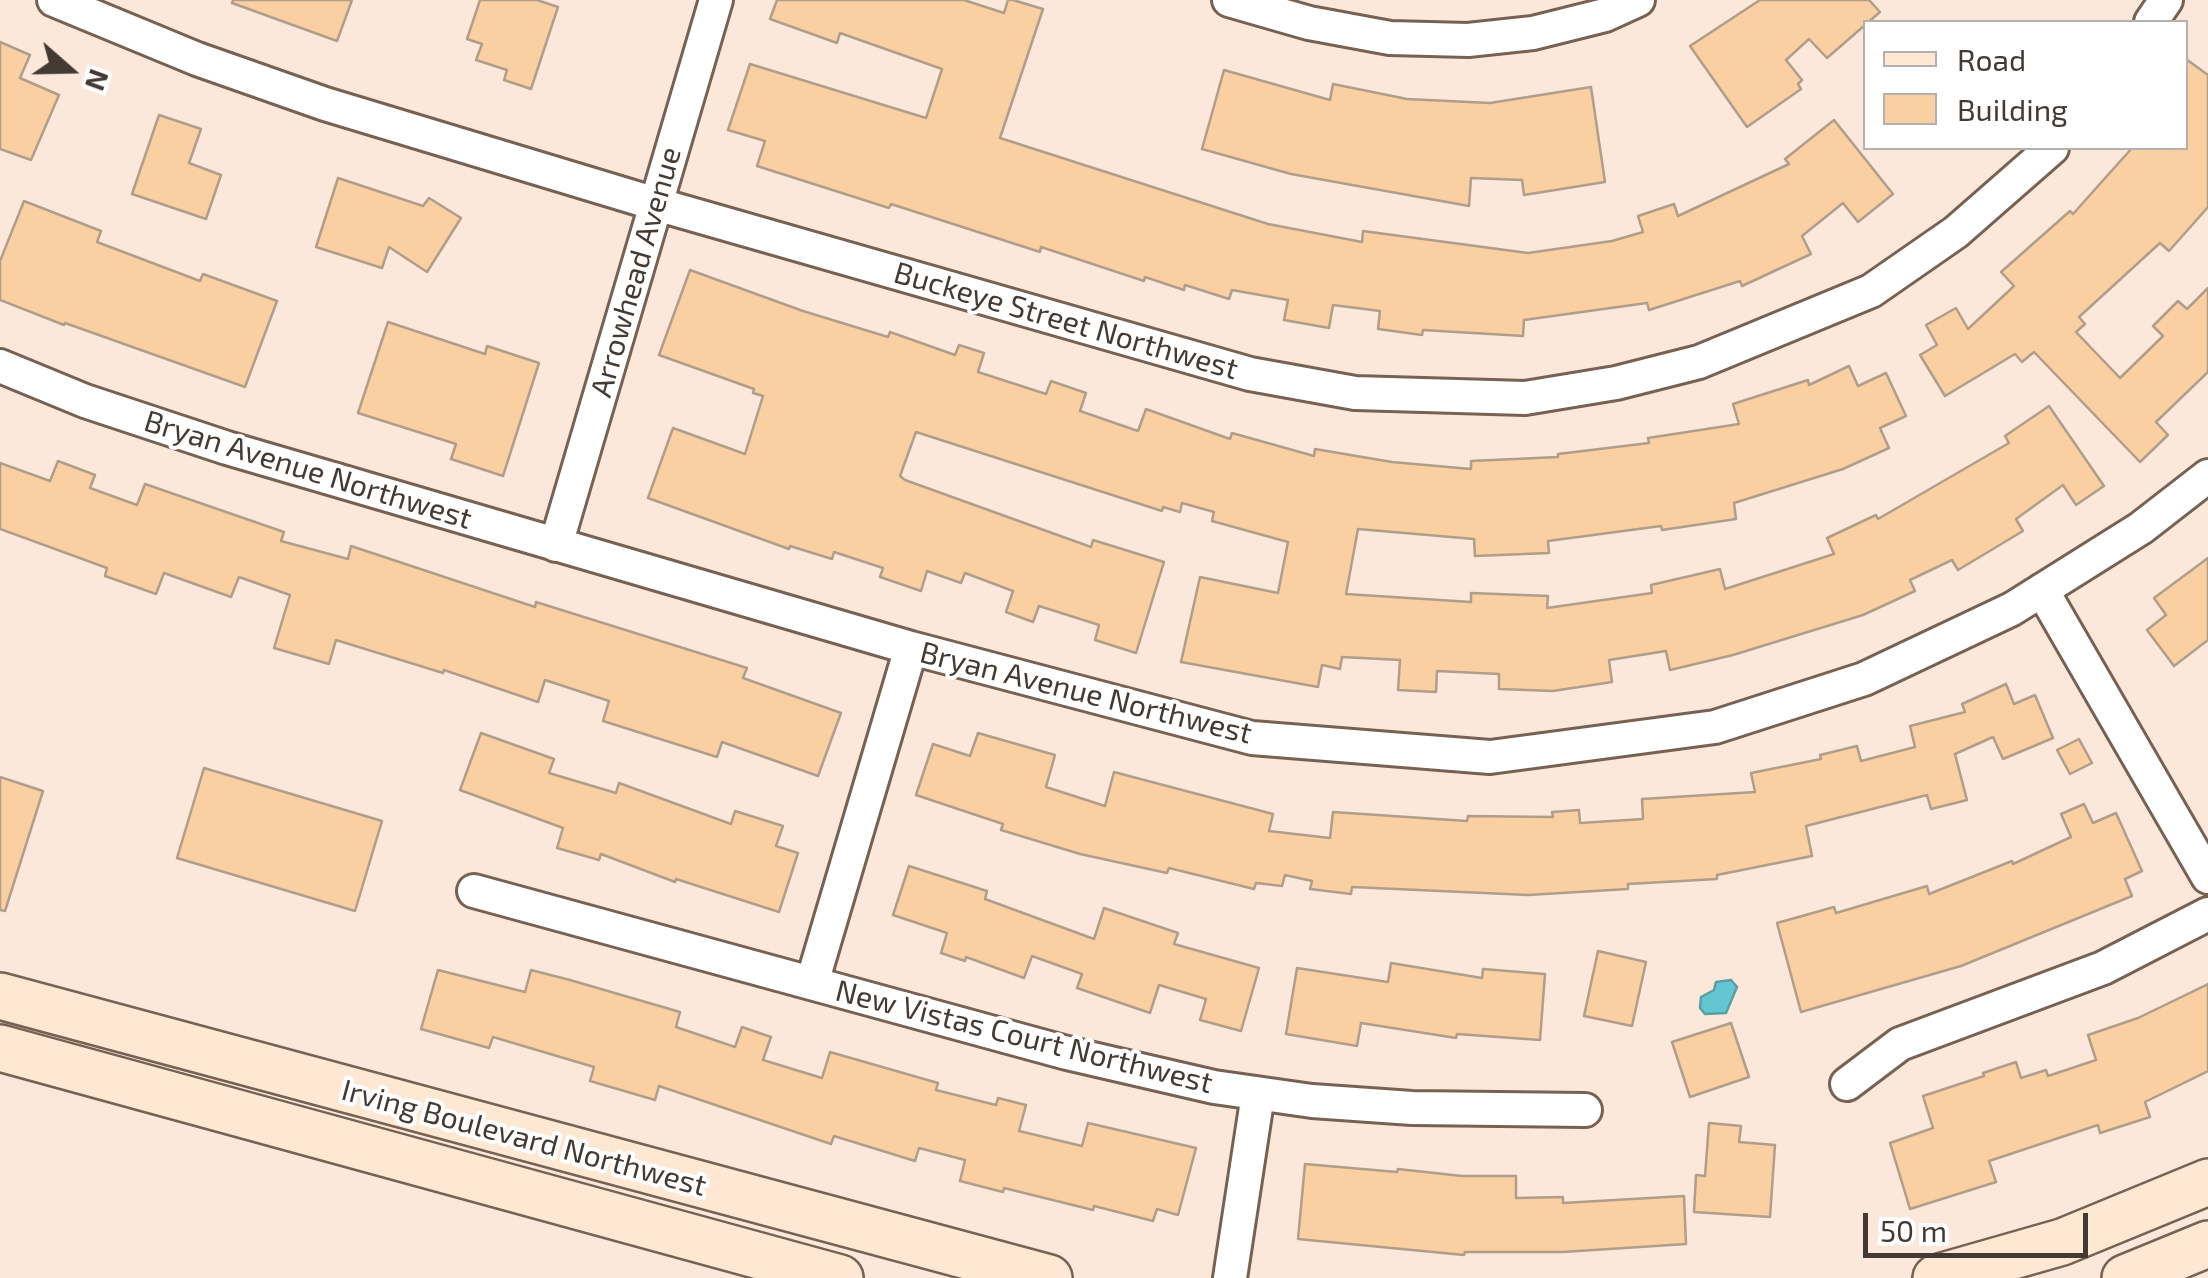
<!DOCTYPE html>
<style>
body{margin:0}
#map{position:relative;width:2208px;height:1278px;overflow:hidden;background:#fce8db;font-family:"Exo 2",sans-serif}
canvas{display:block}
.legend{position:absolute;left:1863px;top:20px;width:325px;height:130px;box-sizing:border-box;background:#fff;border:2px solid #b4b0ae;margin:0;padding:12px 18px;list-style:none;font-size:30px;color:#443a34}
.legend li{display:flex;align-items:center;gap:20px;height:50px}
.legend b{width:50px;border:2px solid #b4b0ae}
.north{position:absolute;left:20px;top:20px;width:100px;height:100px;-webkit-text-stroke:8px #fff;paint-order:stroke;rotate:110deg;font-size:28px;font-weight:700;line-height:40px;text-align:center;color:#443a34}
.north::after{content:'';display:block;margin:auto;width:35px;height:45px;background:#443a34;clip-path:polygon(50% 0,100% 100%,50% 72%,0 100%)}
.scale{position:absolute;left:1863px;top:1213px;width:225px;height:45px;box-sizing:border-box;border:5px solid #443a34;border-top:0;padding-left:12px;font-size:30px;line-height:35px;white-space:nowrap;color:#443a34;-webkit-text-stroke:8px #fff;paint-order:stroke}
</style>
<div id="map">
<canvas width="2208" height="1278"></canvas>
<ul class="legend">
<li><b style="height:12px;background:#fee7d3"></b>Road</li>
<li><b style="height:28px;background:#facfa2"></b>Building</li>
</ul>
<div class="north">N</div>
<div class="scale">50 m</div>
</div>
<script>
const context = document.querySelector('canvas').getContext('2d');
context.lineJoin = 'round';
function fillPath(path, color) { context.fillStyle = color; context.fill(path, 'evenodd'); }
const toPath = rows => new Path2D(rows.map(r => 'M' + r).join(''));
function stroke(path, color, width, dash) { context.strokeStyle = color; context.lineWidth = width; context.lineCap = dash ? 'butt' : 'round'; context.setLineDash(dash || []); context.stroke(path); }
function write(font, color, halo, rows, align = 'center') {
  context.font = font + ' "Exo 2",sans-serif'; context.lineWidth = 8; context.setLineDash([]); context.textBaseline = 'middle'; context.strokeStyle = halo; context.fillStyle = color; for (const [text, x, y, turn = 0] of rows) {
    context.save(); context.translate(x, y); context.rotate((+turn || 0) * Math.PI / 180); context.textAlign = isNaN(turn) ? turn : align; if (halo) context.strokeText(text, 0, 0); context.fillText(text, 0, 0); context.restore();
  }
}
const water = toPath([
 [1731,980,1737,987,1726,1013,1705,1014,1700,1008,1701,997,1714,990,1716,982,1731,980]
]);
const building = toPath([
 [233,0,352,0,337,41,232,3,233,0],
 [480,0,537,0,558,7,531,89,504,80,507,70,476,60,482,44,467,39,480,0],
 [777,0,964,0,1004,13,1008,0,1013,0,1043,9,1000,138,1268,224,1362,242,1363,231,1528,253,1612,241,1643,232,1638,216,1674,204,1678,216,1789,164,1785,159,1834,120,1893,194,1858,222,1843,203,1802,236,1811,254,1742,286,1740,281,1649,310,1647,303,1524,320,1523,336,1423,330,1422,335,1378,329,1380,311,1333,305,1329,328,1284,320,1288,300,1232,290,1229,299,1185,285,1184,290,1145,277,1144,281,1041,247,1040,252,891,204,889,208,757,166,765,141,728,130,750,64,926,118,942,69,840,33,837,43,770,19,777,0],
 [1760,0,1869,0,1880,12,1827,58,1809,39,1786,60,1802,80,1798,84,1801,89,1747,127,1690,46,1760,0],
 [0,42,30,55,20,78,59,95,31,160,0,149,0,42],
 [2186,59,2208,75,2208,207,2169,251,2160,243,2079,317,2085,324,2076,332,2120,378,2163,336,2153,326,2178,301,2187,309,2208,288,2208,372,2156,422,2168,435,2140,462,2034,352,2022,362,2015,354,1945,396,1920,355,1937,345,1926,325,1956,308,1968,329,2014,286,2001,272,2070,211,2073,214,2132,148,2186,148,2186,59],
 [1224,70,1330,100,1333,84,1407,99,1490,103,1591,87,1605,182,1524,195,1522,180,1471,178,1469,206,1291,174,1202,149,1224,70],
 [159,115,201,129,189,163,221,175,206,219,132,194,159,115],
 [338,178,423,206,429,198,461,218,427,272,389,247,382,268,316,247,338,178],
 [24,201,101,231,97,242,200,281,203,274,277,301,245,387,65,323,64,325,0,300,0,261,24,201],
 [690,270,803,311,888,337,890,332,955,355,959,345,984,353,978,372,1046,394,1051,381,1086,393,1080,411,1138,431,1146,409,1230,439,1232,433,1314,456,1315,449,1392,462,1471,469,1471,461,1558,457,1558,454,1649,443,1648,438,1739,424,1733,404,1808,380,1809,385,1849,366,1858,386,1886,373,1906,416,1880,428,1889,448,1843,469,1734,503,1736,519,1662,530,1661,526,1548,541,1549,553,1475,556,1474,539,1358,529,1346,594,1471,602,1471,593,1548,596,1547,608,1652,593,1651,585,1720,569,1725,589,1834,554,1827,538,1876,515,1878,519,2009,443,2005,436,2049,406,2104,486,2076,505,2063,485,2016,519,2023,531,1958,570,1952,560,1910,580,1915,591,1863,615,1733,655,1670,670,1666,651,1609,660,1612,682,1553,691,1499,689,1499,674,1437,671,1436,692,1398,690,1400,660,1342,657,1340,669,1322,665,1318,687,1181,662,1200,577,1278,593,1288,542,1212,521,1214,512,1182,503,1180,512,1163,507,1162,511,916,432,900,476,905,480,1091,547,1093,540,1164,562,1136,653,1095,640,1099,625,1039,606,1033,622,1006,612,1013,591,965,573,961,583,927,571,921,591,880,577,883,568,834,552,832,559,790,546,789,549,648,498,673,428,745,454,763,396,753,393,754,389,659,355,690,270],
 [388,322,485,354,487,346,539,363,503,476,451,459,456,444,358,413,388,322],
 [58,461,95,475,90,488,137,505,145,484,284,532,281,541,348,559,351,546,535,607,536,602,747,668,743,678,841,713,818,776,722,742,717,757,603,721,609,701,545,680,538,702,444,670,443,673,336,640,329,664,274,648,290,595,239,577,231,597,164,573,156,594,105,576,107,568,0,529,0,463,50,481,58,461],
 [2208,558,2208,640,2174,666,2147,630,2166,615,2154,598,2208,558],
 [2006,684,2014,704,2035,695,2053,738,2003,759,1993,737,1955,754,1967,800,1931,809,1927,795,1806,826,1812,856,1717,875,1717,879,1628,884,1628,889,1528,895,1352,887,1351,894,1310,889,1312,881,1285,875,1282,886,1256,883,1254,889,1169,868,1167,873,1080,854,1001,830,1003,824,916,795,933,744,970,756,978,733,1055,755,1046,787,1105,806,1114,772,1273,814,1269,831,1330,838,1333,812,1467,821,1468,816,1553,817,1552,812,1579,810,1580,823,1643,819,1642,799,1755,792,1751,773,1821,759,1820,755,1857,746,1861,761,1915,747,1910,726,1965,712,1962,704,2006,684],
 [481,733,554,759,549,773,616,793,619,783,731,824,735,811,783,826,776,846,798,853,779,912,676,879,675,882,601,854,599,860,557,848,563,828,460,790,481,733],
 [2079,739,2092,763,2070,774,2057,750,2079,739],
 [204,768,382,821,355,911,177,858,204,768],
 [0,777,43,791,5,911,0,910,0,777],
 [2084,804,2093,823,2116,813,2142,871,2125,879,2132,896,1961,966,1801,1012,1777,923,1834,907,1836,913,1927,886,1929,894,2012,861,2013,864,2071,837,2061,814,2084,804],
 [909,866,987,891,985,899,1094,939,1104,908,1178,933,1174,944,1259,968,1241,1031,1200,1020,1206,999,1159,985,1150,1013,1077,988,1082,974,1032,956,1024,978,966,957,965,961,941,953,947,933,893,915,909,866],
 [1598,951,1646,962,1632,1026,1584,1016,1598,951],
 [1391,963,1482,978,1483,969,1545,974,1540,1040,1457,1034,1456,1038,1361,1023,1357,1046,1286,1034,1297,968,1388,982,1391,963],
 [438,970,525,992,531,970,570,980,680,1012,676,1027,735,1047,742,1027,771,1037,763,1060,822,1078,830,1052,938,1083,936,1090,996,1105,998,1098,1026,1105,1019,1131,1082,1146,1088,1123,1196,1148,1178,1215,1157,1209,1153,1221,1094,1206,1093,1210,1004,1188,1003,1192,960,1181,965,1160,919,1148,915,1161,834,1136,831,1144,659,1086,655,1100,590,1081,594,1067,493,1037,489,1048,421,1029,438,970],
 [2208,984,2208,1071,2145,1102,2150,1117,2100,1133,2098,1125,1989,1161,1996,1182,1910,1209,1890,1143,1933,1128,1923,1096,1984,1076,1983,1073,2016,1062,2021,1078,2046,1070,2048,1076,2096,1060,2088,1035,2138,1018,2208,984],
 [1731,1023,1749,1077,1690,1097,1672,1042,1731,1023],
 [1709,1123,1741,1126,1739,1142,1775,1145,1770,1217,1694,1212,1696,1175,1705,1176,1709,1123],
 [1305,1164,1397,1172,1398,1169,1462,1176,1516,1176,1516,1198,1563,1197,1563,1203,1684,1196,1686,1244,1563,1252,1465,1252,1464,1255,1298,1239,1305,1164]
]);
const street = toPath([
 [54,0,197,59,325,104,656,204,1250,374,1355,393,1525,398,1616,383,1699,362,1871,291,1956,232,2052,148],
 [1229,0,1309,23,1390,38,1468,40,1533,33,1605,15,1638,0],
 [2151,22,2166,0],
 [0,366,85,401,227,448,911,648,1252,738,1490,757,1715,727,1864,679,2012,609,2141,528,2208,476],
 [556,545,716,0],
 [2042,590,2208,877],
 [474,891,1067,1053,1214,1087,1312,1101,1412,1108,1585,1110],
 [812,983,911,648],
 [1847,1084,1900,1044,2103,968,2208,914],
 [1230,1278,1258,1094]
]);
const secondary = toPath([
 [0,996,1049,1278],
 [0,1048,840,1278],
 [1936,1278,2062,1242,2208,1182],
 [2125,1278,2208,1244]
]);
const streetNames = [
 ["Arrowhead Avenue",636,272,-74],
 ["Buckeye Street Northwest",1066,321,16],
 ["Bryan Avenue Northwest",308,470,17],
 ["Bryan Avenue Northwest",1086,693,14],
 ["New Vistas Court Northwest",1024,1037,14],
 ["Irving Boulevard Northwest",524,1138,15]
];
fillPath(water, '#63c7d3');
stroke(water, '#5a9da3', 2.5);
fillPath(building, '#facfa2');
stroke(building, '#b09d8a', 2.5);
stroke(street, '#766153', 38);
stroke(secondary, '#766153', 50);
stroke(street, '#fff', 32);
stroke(secondary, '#fee7d3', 45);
write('30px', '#443a34', '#fff', streetNames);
</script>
